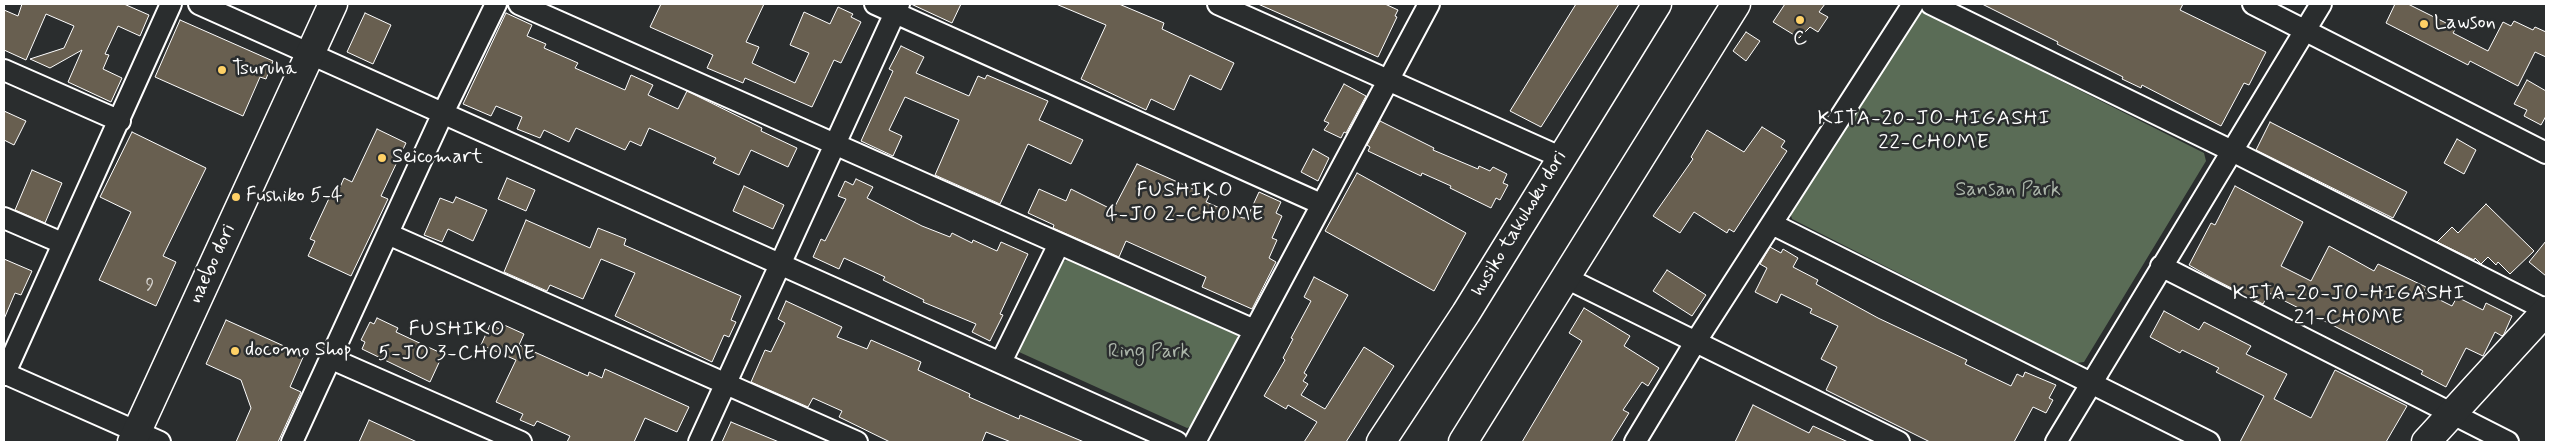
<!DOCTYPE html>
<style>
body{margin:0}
#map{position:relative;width:2550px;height:446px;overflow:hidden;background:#2a2d2e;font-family:Mynerve,sans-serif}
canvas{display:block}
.frame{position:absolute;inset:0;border:5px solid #fff;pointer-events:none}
</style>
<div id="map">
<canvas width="2550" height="446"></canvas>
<div class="frame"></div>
</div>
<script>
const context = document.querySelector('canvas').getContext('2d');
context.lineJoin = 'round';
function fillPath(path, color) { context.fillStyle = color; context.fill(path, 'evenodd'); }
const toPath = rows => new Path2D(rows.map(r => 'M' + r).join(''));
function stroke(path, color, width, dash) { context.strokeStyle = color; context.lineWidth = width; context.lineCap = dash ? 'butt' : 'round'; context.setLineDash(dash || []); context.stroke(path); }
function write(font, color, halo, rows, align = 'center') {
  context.font = font + ' Mynerve,sans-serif'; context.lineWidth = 5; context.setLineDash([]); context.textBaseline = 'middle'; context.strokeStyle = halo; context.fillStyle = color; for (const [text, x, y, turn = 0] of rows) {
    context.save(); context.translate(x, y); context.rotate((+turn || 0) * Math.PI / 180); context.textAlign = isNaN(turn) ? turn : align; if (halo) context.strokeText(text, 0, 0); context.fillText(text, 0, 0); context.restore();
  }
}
const green = toPath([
 [1924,12,2204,153,2206,161,2084,362,2076,363,1792,219,1790,212,1914,13],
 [1068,260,1237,335,1238,342,1194,426,1187,428,1019,352,1017,346,1063,261]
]);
const building = toPath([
 [22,4,124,4,149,15,140,36,118,26,105,54,109,55,103,69,122,78,111,102,68,82,82,50,50,68,30,59,64,48,74,26,46,14,26,60,4,50,4,10,18,16,22,4],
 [661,4,764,4,746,42,759,47,752,63,795,83,809,53,790,45,804,12,830,24,838,7,853,14,851,17,861,22,841,63,834,60,812,107,745,78,743,83,707,68,713,55,650,27,661,4],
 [911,4,961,4,952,23,911,4],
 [1056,4,1119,4,1164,23,1162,29,1234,63,1221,90,1190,75,1174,110,1151,99,1146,110,1081,79,1106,25,1056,4],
 [1258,4,1385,4,1398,10,1395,16,1397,17,1378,57,1258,4],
 [1576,4,1619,4,1541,127,1510,111,1576,4],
 [1785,4,1825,4,1819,12,1828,17,1818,32,1810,27,1799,38,1773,22,1785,4],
 [1982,4,2183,4,2180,10,2266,52,2249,85,2244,83,2221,126,2142,85,2141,88,2122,79,2123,77,2057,44,2058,42,1982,4],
 [2395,4,2408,4,2456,28,2453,33,2488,51,2503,22,2511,26,2514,21,2533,30,2535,27,2546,32,2546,57,2535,52,2518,86,2470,61,2468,65,2386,23,2395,4],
 [365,13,391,25,373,64,347,52,365,13],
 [506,13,532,25,527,36,546,44,544,48,578,63,575,68,625,90,631,75,653,85,648,95,678,109,687,91,762,128,761,131,797,148,788,167,751,150,739,175,713,163,716,158,649,128,641,146,630,141,625,150,576,128,569,142,544,130,540,138,517,129,522,117,496,106,491,116,463,104,506,13],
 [180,20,273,61,266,79,260,77,243,116,155,77,180,20],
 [1746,32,1760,41,1746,61,1733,51,1746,32],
 [901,46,924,57,916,73,969,96,978,76,985,79,987,75,1048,101,1039,120,1083,140,1071,164,1028,144,1000,204,935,175,959,120,905,97,889,130,902,136,893,156,861,141,893,71,889,69,901,46],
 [2527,80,2546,91,2546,116,2541,125,2524,116,2527,110,2514,104,2527,80],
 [1344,84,1366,96,1346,133,1344,132,1341,138,1324,130,1329,123,1324,121,1344,84],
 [4,111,26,121,14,145,4,140,4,111],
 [1380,121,1434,148,1433,150,1478,169,1479,166,1490,171,1493,167,1507,174,1503,183,1508,185,1500,200,1496,198,1491,208,1450,188,1451,186,1422,173,1421,176,1368,151,1370,147,1367,145,1380,121],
 [2270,122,2407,192,2393,218,2256,150,2270,122],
 [1762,127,1785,141,1781,147,1787,151,1734,232,1729,229,1727,233,1694,212,1680,233,1653,216,1693,159,1691,157,1707,130,1744,152,1762,127],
 [377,129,406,143,381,196,388,199,351,276,308,256,315,241,310,239,332,192,337,194,344,178,352,182,377,129],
 [132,132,206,168,163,256,176,262,156,306,99,280,131,212,100,197,132,132],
 [2457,139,2476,150,2464,174,2444,163,2457,139],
 [1313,149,1329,158,1318,181,1301,172,1313,149],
 [1137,164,1209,196,1206,202,1243,218,1247,218,1259,192,1281,202,1276,213,1282,216,1272,238,1277,240,1269,258,1276,262,1252,309,1202,287,1206,277,1126,241,1119,257,1053,228,1054,225,1028,213,1039,189,1066,201,1071,189,1113,210,1137,164],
 [32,170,62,183,45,223,15,210,32,170],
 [1357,173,1466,233,1434,291,1325,231,1357,173],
 [507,178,535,190,526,211,498,199,507,178],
 [856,179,873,187,867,198,922,226,950,237,952,233,972,243,973,240,997,251,1001,242,1028,254,1000,314,1003,315,990,341,972,332,976,324,923,302,924,300,883,280,885,277,844,258,839,269,813,257,821,239,825,241,846,199,838,196,845,181,853,185,856,179],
 [744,186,784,205,773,229,733,211,744,186],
 [2235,186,2303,222,2281,266,2311,281,2329,246,2374,271,2378,264,2426,287,2424,292,2452,306,2457,297,2483,310,2486,303,2512,316,2504,334,2502,336,2495,332,2483,356,2466,348,2446,387,2421,374,2423,371,2269,293,2263,304,2210,277,2189,265,2211,223,2215,225,2235,186],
 [456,197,487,210,473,241,448,229,442,242,424,235,440,198,453,203,456,197],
 [2486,204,2534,251,2510,274,2498,262,2496,265,2488,257,2481,264,2475,258,2474,260,2437,242,2452,227,2458,233,2486,204],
 [526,220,590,248,598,228,626,239,624,245,741,296,731,320,736,322,729,337,724,335,712,362,615,316,635,273,601,259,583,299,550,285,547,291,504,272,526,220],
 [2546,241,2546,276,2529,262,2546,241],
 [1770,247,1781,253,1783,249,1798,258,1793,267,1818,280,1816,284,1878,318,1967,360,1965,364,2011,386,2017,374,2023,377,2025,372,2056,385,2049,398,2053,400,2046,413,2033,407,2014,442,1930,442,1826,390,1837,367,1821,359,1838,326,1810,313,1812,309,1781,294,1777,303,1755,292,1767,268,1760,264,1770,247],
 [4,259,32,271,21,295,15,293,4,319,4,259],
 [1667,270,1706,295,1692,316,1653,291,1667,270],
 [1314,277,1348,295,1304,373,1307,375,1303,381,1308,384,1301,395,1325,409,1364,347,1394,366,1346,442,1304,442,1317,422,1288,405,1286,409,1264,396,1285,360,1283,358,1293,339,1291,338,1311,301,1304,297,1314,277],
 [786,301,842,327,837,337,867,349,871,340,921,362,918,370,970,394,969,397,1019,419,1020,415,1084,442,1011,442,986,432,982,442,890,442,839,417,842,411,813,398,808,407,751,382,765,350,771,352,785,323,778,319,786,301],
 [1584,308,1630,336,1624,346,1659,368,1648,386,1642,382,1623,410,1629,413,1611,442,1522,442,1582,341,1569,333,1584,308],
 [2164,311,2199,330,2204,322,2251,346,2246,354,2287,374,2274,399,2311,418,2335,370,2407,406,2386,442,2240,442,2264,396,2216,372,2219,368,2182,350,2180,353,2150,337,2164,311],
 [377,318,398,328,396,332,443,354,430,382,362,349,365,342,361,340,370,322,374,324,377,318],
 [226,320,304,355,290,387,301,392,278,442,236,442,251,408,241,380,206,364,226,320],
 [502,324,524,334,519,345,588,376,589,372,602,378,605,369,689,407,677,432,645,418,634,442,567,442,570,436,537,421,534,426,520,420,523,414,496,402,516,360,481,345,490,325,500,329,502,324],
 [1753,405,1809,433,1813,426,1848,442,1735,442,1753,405],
 [369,420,417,442,359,442,369,420],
 [731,422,779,442,722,442,731,422]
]);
const street = toPath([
 [199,4,1177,442],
 [519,4,1254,330],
 [875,4,1321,204],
 [1218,4,1560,157],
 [1931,4,2232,151,2546,310],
 [2253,4,2546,153],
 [4,70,120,121],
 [4,218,62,243],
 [1772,224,2209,442],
 [388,234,857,442],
 [2161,266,2508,442],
 [1566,278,1899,442],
 [332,359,521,442],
 [1001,362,1059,244],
 [4,373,160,442],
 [4,375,171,4],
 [292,442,443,113,496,4],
 [699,442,899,4],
 [1195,442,1429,4],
 [1635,442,1696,341,1913,4],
 [2056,442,2321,4]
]);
const secondary = toPath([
 [132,442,333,4],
 [1381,442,1466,313,1657,4],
 [1463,442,1736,4],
 [2426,442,2546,311]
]);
const markers = [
 [1800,20,5,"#ffd166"],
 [2424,24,5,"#ffd166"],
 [222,70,5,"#ffd166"],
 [382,158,5,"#ffd166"],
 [236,197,5,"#ffd166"],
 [235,351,5,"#ffd166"]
];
const numberNames = [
 ["9",150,286]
];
const poiNames = [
 ["Lawson",2434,24],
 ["C",1800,40,"center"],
 ["Tsuruha",232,70],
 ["Seicomart",392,158],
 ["Fushiko 5-4",246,197],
 ["docomo Shop",245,351]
];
const parkNames = [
 ["Sansan Park",2008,191],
 ["Ring Park",1149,353]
];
const streetNames = [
 ["husiko takuhoku dori",1520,224,-59],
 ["naebo dori",213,264,-65]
];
const neighbourhoodNames = [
 ["KITA-20-JO-HIGASHI",1934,120],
 ["22-CHOME",1934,144],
 ["FUSHIKO",1185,192],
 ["4-JO 2-CHOME",1185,216],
 ["KITA-20-JO-HIGASHI",2349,295],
 ["21-CHOME",2349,319],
 ["FUSHIKO",457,331],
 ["5-JO 3-CHOME",457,355]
];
fillPath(green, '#5a6c56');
fillPath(building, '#685f50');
stroke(building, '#fff', 1);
stroke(street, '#fff', 24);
stroke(secondary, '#fff', 31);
stroke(street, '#2a2d2e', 20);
stroke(secondary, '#2a2d2e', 28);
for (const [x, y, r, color] of markers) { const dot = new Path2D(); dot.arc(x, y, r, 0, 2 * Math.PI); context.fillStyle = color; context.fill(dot); stroke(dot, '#2a2d2e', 2); }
write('18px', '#d9d7d3', null, numberNames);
write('20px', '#fff', '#2a2d2e', poiNames, 'left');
write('20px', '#acb6aa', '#2a2d2e', parkNames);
write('20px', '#fff', '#2a2d2e', streetNames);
context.letterSpacing = '1px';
write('21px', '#fff', '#2a2d2e', neighbourhoodNames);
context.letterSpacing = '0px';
</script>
